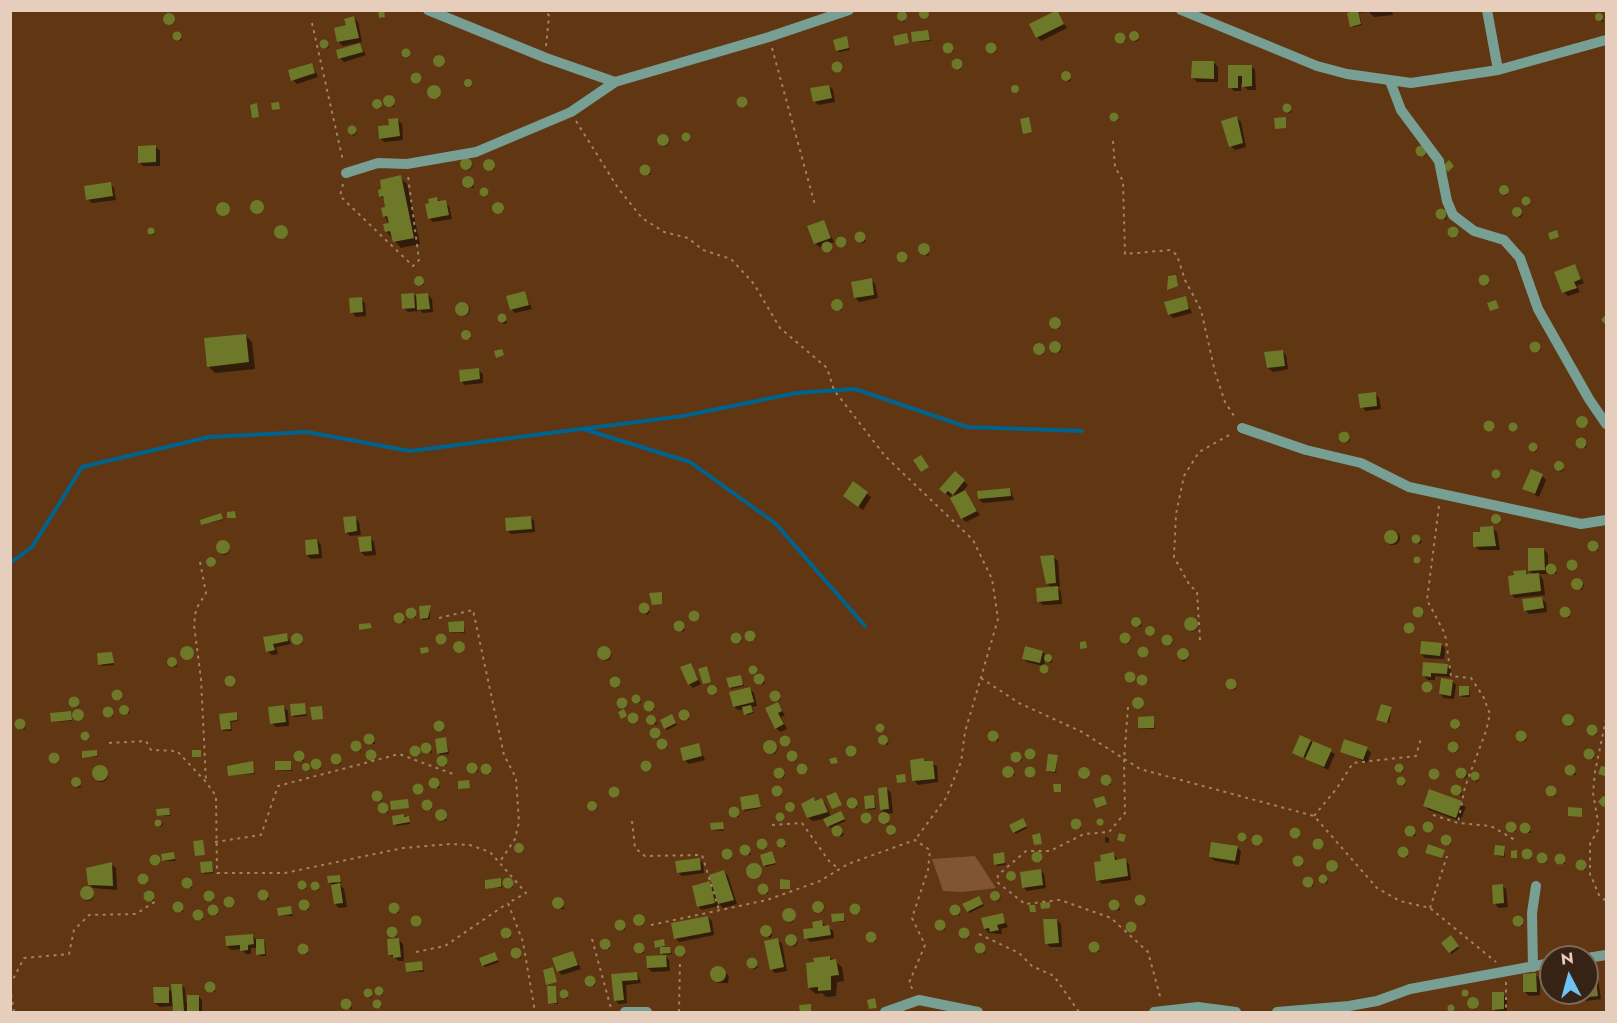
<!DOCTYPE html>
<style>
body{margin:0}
#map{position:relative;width:1617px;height:1023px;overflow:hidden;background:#603613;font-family:Jost,sans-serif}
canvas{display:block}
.frame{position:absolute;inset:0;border:12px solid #e7cdbb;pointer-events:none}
.north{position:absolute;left:1539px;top:945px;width:60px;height:60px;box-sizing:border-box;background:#372315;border:2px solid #7d6757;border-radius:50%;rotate:354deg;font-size:16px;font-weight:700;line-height:24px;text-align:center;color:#e7cdbb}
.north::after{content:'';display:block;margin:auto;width:21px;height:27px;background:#6fc2f4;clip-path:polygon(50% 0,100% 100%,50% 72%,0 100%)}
</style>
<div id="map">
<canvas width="1617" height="1023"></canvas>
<div class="frame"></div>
<div class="north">N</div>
</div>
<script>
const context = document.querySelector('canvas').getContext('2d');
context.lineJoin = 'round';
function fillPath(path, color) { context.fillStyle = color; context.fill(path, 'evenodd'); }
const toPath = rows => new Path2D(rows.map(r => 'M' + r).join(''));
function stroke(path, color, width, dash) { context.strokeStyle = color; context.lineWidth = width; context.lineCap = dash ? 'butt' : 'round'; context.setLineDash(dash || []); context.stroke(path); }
const green = toPath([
 [975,856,996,888,962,892,943,891,932,859]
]);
const shadow = toPath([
 [923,10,929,12,928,18,921,15],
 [1353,10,1392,10,1393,15,1374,17,1369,12,1359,13,1362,25,1353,27,1355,13],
 [1056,12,1067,28,1041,41,1037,37],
 [902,13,907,17,904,22,899,17],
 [169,15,175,22,171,25,165,19],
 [1597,16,1604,20,1602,22,1596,18],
 [354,18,358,22,362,42,343,46,339,42],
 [928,31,931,41,914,42],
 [1134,33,1139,40,1135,42,1131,35],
 [176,34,182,39,181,41,175,36],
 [1124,35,1126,41,1119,42,1117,36],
 [846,38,850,50,839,52,837,51],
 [323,42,329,47,328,49,322,45],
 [948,44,954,51,949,54,945,46],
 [991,44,997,51,993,54,988,49],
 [360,45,366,55,344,62,340,58],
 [407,50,410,57,406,58,404,51],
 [439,57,445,64,440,67,435,59],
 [955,61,963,65,960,70,953,66],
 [837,63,843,69,838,72,833,68],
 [1214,63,1218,67,1218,82,1197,82,1193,78],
 [312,65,318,77,297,84,293,80],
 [1229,66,1251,66,1255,70,1256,90,1248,90,1241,83,1241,91,1234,91,1230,87],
 [1065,73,1071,79,1069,82,1063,75],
 [414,74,422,78,420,83,412,80],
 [467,81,471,82,472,87,468,86],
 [829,86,833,90,835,102,818,105,814,101],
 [1013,87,1019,91,1018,93,1013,89],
 [431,88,440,91,439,98,430,96],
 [386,98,394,100,394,107,385,104],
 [742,99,747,103,745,108,738,103],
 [379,102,382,108,377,109,374,103],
 [1288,105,1292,112,1288,113,1285,106],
 [1116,115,1119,120,1115,122,1112,117],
 [1237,118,1241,122,1246,147,1235,150,1231,146],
 [398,120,402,124,403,140,384,142,380,138],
 [353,128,357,133,353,136,349,130],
 [687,134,688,136,691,141,684,140,684,136],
 '658.5 141a5.5 5.5 0 1 1 11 0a5.5 5.5 0 1 1-11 0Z',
 [156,147,160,151,160,166,143,166,139,162],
 [1421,147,1427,153,1424,157,1418,151],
 [466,160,473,166,469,171,462,165],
 [492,161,495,169,490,171,486,163],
 [643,167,648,167,651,171,650,175,643,174],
 [400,177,407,184,420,244,401,248,386,231,390,224,384,216,386,202,381,196],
 [465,179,472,179,474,188,467,188],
 [110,184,114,188,116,200,92,203,88,199],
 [1504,187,1509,191,1506,196,1501,192],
 [484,189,489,193,486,197,481,190],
 [1528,198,1530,205,1527,206,1524,199],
 [437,199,449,206,452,219,433,222,429,218,430,204],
 [258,202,264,208,258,214,252,206],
 [499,204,504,211,499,214,494,207],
 '218.5 210a5.5 5.5 0 1 1 11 0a5.5 5.5 0 1 1-11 0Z',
 [1516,208,1523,214,1520,218,1513,212],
 [1440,211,1447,214,1446,220,1438,217],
 [824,222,834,242,828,244,833,250,829,253,824,246,819,247,815,243],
 [277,228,285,228,287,237,279,238],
 [1453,228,1459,234,1455,238,1450,232],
 [153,230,155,235,151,235,149,231],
 [861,234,866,241,862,244,856,237],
 [841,238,847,242,845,247,838,243],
 [922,246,930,250,928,256,920,252],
 [902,254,908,260,903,263,899,256],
 [1575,266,1584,283,1577,286,1580,292,1568,296,1564,292],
 [1484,277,1490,282,1487,286,1481,280],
 [422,279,424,285,419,286,417,280],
 [871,280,875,284,878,298,859,302,855,297],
 [524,292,532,309,515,313,511,309],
 [413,294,418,298,428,295,432,299,433,312,423,313,418,309,418,311,408,312,404,308],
 [1185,298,1192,313,1173,318,1169,314],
 [361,299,365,303,366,316,356,317,352,312],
 [835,301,843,305,841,311,833,307],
 '458 310a6 6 0 1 1 12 0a6 6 0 1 1-12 0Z',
 [504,316,507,323,503,324,500,317],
 [1053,319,1061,323,1059,329,1051,325],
 [464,334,469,334,471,339,465,339],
 [245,335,252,342,255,369,215,373,209,367],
 [1054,343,1062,347,1060,353,1052,349],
 [1534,344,1541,349,1538,353,1531,348],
 [1037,345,1045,349,1043,355,1035,351],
 [1282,351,1286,355,1288,369,1273,372,1268,368],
 [478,370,483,374,483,383,465,385,461,381],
 [1375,394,1379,398,1381,409,1366,411,1362,407],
 [1585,418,1588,426,1582,427,1579,419],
 [1486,423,1492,423,1494,430,1488,431],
 [1511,424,1517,426,1516,431,1510,427],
 [1343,434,1350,440,1347,443,1340,438],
 [1578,440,1587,442,1586,448,1578,446],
 [1531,445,1538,448,1536,452,1530,449],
 [1561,463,1564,470,1560,472,1556,468,1557,464],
 [1494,472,1501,475,1499,479,1493,476],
 [955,473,968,485,964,490,980,515,966,522,962,518,956,497,953,494,950,497,941,489],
 [1542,476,1546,480,1539,497,1524,489],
 [854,484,871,497,863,510,849,500],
 [1010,489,1014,500,983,503,979,499],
 [221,515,223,520,202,524],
 [1493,516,1499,516,1501,523,1496,524],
 [530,517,534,521,535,532,511,534,507,530],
 [355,518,359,522,361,535,350,536,346,532],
 [1492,528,1497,532,1500,550,1479,550,1475,546,1482,533],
 '1386 538a7 7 0 1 1 14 0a7 7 0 1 1-14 0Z',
 [1415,537,1422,541,1420,544,1414,542],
 [370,538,374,542,376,555,365,556,361,552],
 [317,540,321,545,322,558,311,559,307,555],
 '218 549a6 6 0 1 1 12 0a6 6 0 1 1-12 0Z',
 [1596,543,1598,551,1593,551,1591,544],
 [1544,550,1548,554,1548,567,1554,566,1557,574,1548,572,1548,574,1538,574,1543,579,1545,595,1515,598,1511,594,1515,577,1525,572,1529,575,1534,575,1529,570],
 [1053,557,1058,561,1060,587,1057,587,1061,592,1062,604,1043,605,1039,601,1052,588,1047,583],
 [214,559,216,565,212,567,209,560],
 [1415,559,1419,559,1421,563,1416,563],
 [1570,562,1575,562,1577,569,1572,570],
 [1575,580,1584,584,1582,590,1573,587],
 [1542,599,1546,603,1547,612,1529,614,1525,610],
 [644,604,650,612,647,615,640,607],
 [430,607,430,619,423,620,421,618],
 [1417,608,1424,614,1420,617,1414,612],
 [408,610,414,610,416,618,410,618],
 [1562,610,1568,610,1570,617,1565,618],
 [694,612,700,617,697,621,690,616],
 [397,615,403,615,405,623,399,623],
 [1137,619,1142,626,1138,627,1133,622],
 [1195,620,1198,629,1192,632,1187,628,1187,621],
 [463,623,465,633,450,632],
 [679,623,685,629,683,632,676,627],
 [1408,625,1414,630,1411,634,1405,629],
 [1149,627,1155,631,1153,636,1146,632],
 [750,633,756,639,751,642,747,634],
 [286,634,291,644,276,647,278,654,272,655,267,651,265,639],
 [736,634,742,641,738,644,733,636],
 [1124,634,1131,640,1128,644,1121,640],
 [300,636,302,644,296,645,294,637],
 [439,636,446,639,445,644,438,642],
 [1167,636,1173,643,1168,646,1163,641],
 [462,643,464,651,458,652,456,644],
 [1441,644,1445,648,1444,659,1425,658,1421,654],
 '182 653a6 6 0 1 1 12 0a6 6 0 1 1-12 0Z',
 [1142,648,1148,655,1144,658,1139,650],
 '600.5 655a5.5 5.5 0 1 1 11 0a5.5 5.5 0 1 1-11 0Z',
 [1185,650,1189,658,1184,662,1179,658,1179,652],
 [1042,652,1053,660,1051,663,1045,660,1044,667,1048,669,1046,674,1042,671,1043,666,1027,662,1023,658],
 [112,653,114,665,102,666,100,664],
 [175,659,177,667,171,667,169,660],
 [690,665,701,684,693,688,689,684],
 [1447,665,1451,669,1450,677,1435,676,1435,680,1428,680,1424,676],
 [751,668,756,669,758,674,754,675],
 [1130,674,1135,677,1133,683,1126,678],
 [759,675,765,682,763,685,755,680],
 [1142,676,1148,682,1143,685,1139,678],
 [741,677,744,686,731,689,730,687],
 [227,678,233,678,235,685,229,686],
 [614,679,621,684,617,688,612,684],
 [1452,681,1456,685,1454,699,1444,698,1440,694],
 [1228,682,1234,682,1236,689,1231,690],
 [1424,684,1430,684,1432,691,1426,692],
 [709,687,715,688,716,695,711,694],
 [1469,688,1470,697,1462,697,1461,695],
 [750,689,754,693,757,706,752,707,754,713,747,715,744,709,738,710,734,706],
 [120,692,122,700,116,700,114,693],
 [775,693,781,699,777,702,772,695],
 [635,697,639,697,641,703,636,703],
 [71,700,77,700,79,707,73,708],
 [622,700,628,705,625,709,618,703],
 [1141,700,1143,708,1139,709,1135,701],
 [649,702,655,709,651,712,646,704],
 [777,704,785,715,781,717,787,729,780,732,776,728],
 [304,705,307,716,294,717,292,715],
 [284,707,288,711,289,726,276,727,272,723],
 [123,708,130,711,129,714,123,713],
 [111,709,113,717,107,717,105,710],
 [1391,709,1389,723,1380,721],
 '74.5 716a4.5 4.5 0 1 1 9 0a4.5 4.5 0 1 1-9 0Z',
 [70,712,72,721,53,722],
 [682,712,687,712,689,720,683,720],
 [236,714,238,721,231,722,232,731,224,731,222,730],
 [633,714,639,719,636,724,629,719],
 [1570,716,1574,724,1568,727,1564,718],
 [673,717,677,725,667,730,665,728],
 [651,718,657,722,656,725,649,722],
 [1153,718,1155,729,1139,728],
 [1458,721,1460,728,1454,729,1452,722],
 [18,722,24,722,25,729,19,730],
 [437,723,443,723,444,731,439,731],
 [879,725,885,729,883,732,877,728],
 [1589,728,1595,728,1597,735,1591,735],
 [655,730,660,736,656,739,651,733],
 [84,733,89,735,89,740,84,739],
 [993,733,999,740,997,742,990,737],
 [1524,733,1527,740,1523,742,1517,735],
 [367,736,373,736,375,744,369,744],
 [785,738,791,744,786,747,782,740],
 [885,738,889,744,888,745,881,743,881,739],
 [446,739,449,754,440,755,439,753],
 [662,740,668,747,664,750,659,742],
 [1310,741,1335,754,1328,770,1294,752],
 [773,743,778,748,775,754,767,751,767,744],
 [353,744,359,744,361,751,355,751],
 [1453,744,1459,749,1456,753,1450,748],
 [424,745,430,745,432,753,426,753],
 [698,745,705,760,689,764,685,760],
 [418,748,420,756,414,756,412,749],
 [850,748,856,751,855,756,847,753],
 [1367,749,1371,753,1367,763,1342,752],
 [96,751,98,757,84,757],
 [1030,751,1036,757,1031,760,1027,752],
 [1587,751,1594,753,1594,759,1587,757],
 [368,752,374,752,376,759,370,760],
 [302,753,304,761,298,761,296,754],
 [792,753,798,757,795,762,788,757],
 [1016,754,1022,760,1018,763,1013,758],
 [51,755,57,755,59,763,53,763],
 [333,757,339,757,341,764,335,765],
 [1057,757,1056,773,1049,772,1047,770],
 [439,758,445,758,447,766,441,766],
 [923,760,937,766,938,782,918,785,914,780],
 [313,761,319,761,321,769,315,769],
 [290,762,292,771,277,770],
 [646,762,652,768,648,772,643,767],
 [252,763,255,774,230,775],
 [470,765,476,765,478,772,471,773],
 [802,765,808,771,803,775,799,767],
 [305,766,308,766,310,771,305,770],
 [483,766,489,766,491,774,485,774],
 [1399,766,1404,770,1402,773,1396,768],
 [1008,768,1015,775,1009,778,1004,773],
 [1568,768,1574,768,1576,775,1570,775],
 '94 775a7 7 0 1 1 14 0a7 7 0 1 1-14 0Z',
 [1029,769,1035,775,1031,778,1026,773],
 [1464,769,1468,776,1464,779,1458,771],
 [778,770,785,775,783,779,776,775],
 [1080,770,1087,770,1089,778,1082,779],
 [1431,771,1437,771,1439,778,1433,779],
 [1473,774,1477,774,1479,780,1476,782],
 [1103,778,1109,778,1111,785,1105,785],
 [1400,778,1406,783,1404,786,1398,782],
 [77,779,81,787,77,788,73,780],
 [438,780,440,788,434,788,432,781],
 [420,786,420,794,417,794,415,787],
 [776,788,782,791,781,797,774,793],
 [1454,788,1460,788,1462,795,1456,795],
 [613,789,619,795,615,798,610,791],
 [887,789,891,793,893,813,884,814,882,809],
 [1549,789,1554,789,1556,796,1550,797],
 [1430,791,1466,807,1460,821,1429,810,1425,806],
 [381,793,382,801,376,801,374,794],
 [758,795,761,808,745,811,744,810],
 [874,796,876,809,868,810,867,808],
 [814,799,817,802,822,800,826,804,831,817,841,813,846,821,830,828,825,819,812,821,808,817],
 [850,800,855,800,857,808,851,808],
 [430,802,432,810,426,810,424,803],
 [592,803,598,808,594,811,590,806],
 [380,805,386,805,388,813,382,813],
 [788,805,794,805,795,810,789,811],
 [731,809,737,809,739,817,733,817],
 [168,810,171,816,158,816],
 [443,811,447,820,442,822,438,819,437,813],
 [884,814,890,818,888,825,880,820],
 [403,815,410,819,410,824,396,826,395,824],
 [778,815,782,815,784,821,780,821],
 [863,815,869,815,871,823,865,823],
 [158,821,163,824,161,827,156,824],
 [1024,822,1027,828,1016,834,1014,832],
 [1073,822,1079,822,1081,829,1075,829],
 [722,824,724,831,712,830],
 [1426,824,1432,824,1433,831,1427,832],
 [1508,824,1514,824,1516,832,1510,832],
 [1523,826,1529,826,1531,833,1525,833],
 [837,828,844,834,842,837,834,833],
 [889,828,896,831,893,836,888,831],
 [1414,828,1416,836,1410,836,1408,829],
 [1292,831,1298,831,1300,838,1294,838],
 [1243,835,1247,840,1243,842,1239,838],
 [1105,837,1109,838,1109,843,1105,842],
 [1260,837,1262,845,1256,845,1254,838],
 [1449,837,1451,845,1445,845,1443,838],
 [760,841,765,841,767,849,761,849],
 [780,841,784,841,786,847,781,847],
 [1315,841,1321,841,1323,848,1317,849],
 [517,845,522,845,524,852,518,852],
 [743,847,749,847,751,855,745,855],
 [1237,847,1241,851,1239,865,1215,861,1210,857],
 [1505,848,1505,857,1495,855],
 [1406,849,1408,857,1402,857,1400,850],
 [724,851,730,851,732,859,726,859],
 [1525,852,1531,852,1532,859,1526,860],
 [772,853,776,864,766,867,765,866],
 [173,854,176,861,164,861,163,855],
 [1003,854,1006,865,997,866,996,864],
 [1040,854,1042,862,1036,862,1034,855],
 [1114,854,1118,861,1125,860,1129,864,1131,880,1102,884,1098,880,1102,862],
 [1539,856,1545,856,1547,863,1541,864],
 [152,857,158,857,160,864,154,865],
 [1557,857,1563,857,1565,864,1559,864],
 [1295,858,1301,858,1303,866,1297,866],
 [699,859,703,863,704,873,682,876,678,872],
 '1328 867a5 5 0 1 1 10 0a5 5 0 1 1-10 0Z',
 [1578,862,1584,862,1586,870,1580,870],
 [212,863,214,873,204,874,203,872],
 [111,864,116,868,117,890,93,888,89,884],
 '748 872a7 7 0 1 1 14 0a7 7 0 1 1-14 0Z',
 [1040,870,1044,874,1046,888,1027,891,1023,887],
 [724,872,728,876,737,904,723,908,717,902,718,906,702,910,698,906,694,887,713,882],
 [1009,873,1016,877,1013,881,1007,876],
 [140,876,146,876,148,884,142,884],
 [340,876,342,883,338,883,344,889,347,907,339,908,335,904,332,884,329,883],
 [1323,876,1328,880,1327,884,1320,881],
 [1310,879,1314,882,1313,887,1306,886,1305,881],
 [190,880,192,888,186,888,184,881],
 [500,880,502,888,487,888],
 [505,880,511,880,513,888,507,888],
 [300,883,304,883,306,889,301,889],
 [313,884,318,884,319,890,315,891],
 [1502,885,1506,889,1508,907,1499,908,1495,904],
 [766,886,768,894,762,894,760,887],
 '82 895a6 6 0 1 1 12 0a6 6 0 1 1-12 0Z',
 [206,893,212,893,214,901,208,901],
 [261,893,267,893,269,900,263,900],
 [146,894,152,894,154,901,148,901],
 [997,894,1001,898,997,902,992,896],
 [1137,897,1143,897,1145,905,1139,905],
 [226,899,232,899,234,906,228,907],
 [980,899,984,906,969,913,968,912],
 [555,900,562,900,564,909,557,909],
 [307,902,309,910,303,910,301,903],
 [819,903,825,909,821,913,814,907],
 [1112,903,1118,903,1120,910,1114,911],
 [175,904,181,904,183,912,177,912],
 [392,906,398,906,399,913,393,913],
 [852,906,861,910,859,914,851,910],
 [216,907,218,915,212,915,211,908],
 [290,908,293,916,280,915],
 [953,908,959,908,960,915,954,916],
 '784.5 917a5.5 5.5 0 1 1 11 0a5.5 5.5 0 1 1-11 0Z',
 [201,912,203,920,197,920,196,913],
 [843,914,845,922,833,922],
 [1002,915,1008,927,1001,929,1002,934,989,933,985,929],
 '635 921a5 5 0 1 1 10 0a5 5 0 1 1-10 0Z',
 [708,917,712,921,714,935,679,942,675,938],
 [414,918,419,918,419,926,414,924],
 [1515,919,1521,919,1523,926,1517,926],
 [1057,920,1061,924,1062,947,1050,947,1046,943],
 [624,922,625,930,619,930,617,923],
 [821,922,833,931,834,938,810,942,806,938],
 [943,922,945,930,939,930,937,923],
 [1129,925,1134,925,1134,932,1129,931],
 [763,927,772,929,772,936,770,938,761,933],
 [390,929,396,929,397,937,391,937],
 [503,931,509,931,511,938,505,939],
 [961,931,967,931,969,938,963,939],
 [868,935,874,935,876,942,870,942],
 [253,936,257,941,265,942,266,956,260,956,258,948,251,948,251,954,246,954,241,949,231,950,227,946],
 [792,936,798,942,795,947,788,944,787,938],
 [1451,937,1459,948,1452,954,1443,943],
 [399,940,403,944,404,961,399,961,390,955],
 [778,940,782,944,787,971,775,973,771,969],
 [602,941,608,941,610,949,604,949],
 [663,941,666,949,671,950,672,954,664,955,669,960,670,971,652,972,648,968,665,956,662,954,662,948,656,947],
 [1097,944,1099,952,1093,952,1091,945],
 [636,946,642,946,644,953,638,954],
 [977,946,983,946,985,953,979,954],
 [300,947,306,947,308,954,302,955],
 [684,948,685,956,680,956,678,949],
 [513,950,519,950,521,958,515,958],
 [573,952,581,969,562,975,558,971],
 [495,954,499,962,485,967,483,965],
 [829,957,842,967,844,981,837,982,836,996,826,997,822,993,816,994,809,988],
 [754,960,758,967,754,970,748,963],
 [422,963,424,972,407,971],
 [720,967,729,976,728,983,718,983,714,979,712,972],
 [637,973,641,983,626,985,627,1003,619,1004,615,1000,613,975],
 [1536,975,1540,979,1540,995,1529,996,1525,992],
 [1594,975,1598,979,1601,999,1586,1001,1581,993,1587,993,1587,976],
 [588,979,594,979,595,986,589,986],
 [213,984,215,992,209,992,207,985],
 [181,985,185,989,186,1003,198,996,202,1000,202,1012,177,1012,174,1006,160,1007,155,1003,168,988,174,994],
 [556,987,558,1004,551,1004,550,1003],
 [379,988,384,992,382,996,377,993],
 [366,991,371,991,372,998,368,998],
 [562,992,567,992,568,999,563,999],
 [1503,994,1507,998,1507,1012,1497,1012,1494,1009],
 [1471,999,1479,1002,1475,1010,1468,1004],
 [343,1001,350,1001,352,1009,345,1009],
 [377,1001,382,1005,382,1007,377,1008,374,1004]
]);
const stream = toPath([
 [583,429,690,462,775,523,865,626],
 [10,563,32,547,82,467,209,437,307,432,410,451,683,416,796,393,855,389,967,427,1082,431]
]);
const building = toPath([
 '919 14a5 5 0 1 1 10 0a5 5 0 1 1-10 0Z',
 [378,10,384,10,385,17,379,18],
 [1057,10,1064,24,1036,38,1029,24],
 [1358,10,1361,24,1350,27,1347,13],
 '897 16a5 5 0 1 1 10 0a5 5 0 1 1-10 0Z',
 '1595 17a4 4 0 1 1 8 0a4 4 0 1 1-8 0Z',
 '163 19a6 6 0 1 1 12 0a6 6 0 1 1-12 0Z',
 [354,16,359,38,337,42,334,28,346,25,344,19],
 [928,30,930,40,912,42,911,32],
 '1129 36a5 5 0 1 1 10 0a5 5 0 1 1-10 0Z',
 '172.5 36a4.5 4.5 0 1 1 9 0a4.5 4.5 0 1 1-9 0Z',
 '1114.5 38a5.5 5.5 0 1 1 11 0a5.5 5.5 0 1 1-11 0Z',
 [907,33,909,43,895,46,893,36],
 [847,36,849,48,836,51,833,40],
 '319.5 44a4.5 4.5 0 1 1 9 0a4.5 4.5 0 1 1-9 0Z',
 '985.5 48a5.5 5.5 0 1 1 11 0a5.5 5.5 0 1 1-11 0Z',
 '942.5 48a5.5 5.5 0 1 1 11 0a5.5 5.5 0 1 1-11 0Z',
 [360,43,363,52,338,59,336,50],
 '401.5 53a4.5 4.5 0 1 1 9 0a4.5 4.5 0 1 1-9 0Z',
 '433 61a6 6 0 1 1 12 0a6 6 0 1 1-12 0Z',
 '951.5 64a5.5 5.5 0 1 1 11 0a5.5 5.5 0 1 1-11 0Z',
 [1192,61,1214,61,1214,79,1191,78],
 '831.5 67a5.5 5.5 0 1 1 11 0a5.5 5.5 0 1 1-11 0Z',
 [312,63,315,73,291,81,288,70],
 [1228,65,1252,65,1252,86,1242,87,1242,76,1238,76,1238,88,1228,88],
 '1061 76a5 5 0 1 1 10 0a5 5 0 1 1-10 0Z',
 '410.5 78a5.5 5.5 0 1 1 11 0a5.5 5.5 0 1 1-11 0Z',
 '464 83a4 4 0 1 1 8 0a4 4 0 1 1-8 0Z',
 [829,85,832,98,813,102,810,88],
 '1011 89a4 4 0 1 1 8 0a4 4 0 1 1-8 0Z',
 '427 92a7 7 0 1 1 14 0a7 7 0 1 1-14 0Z',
 '383 101a6 6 0 1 1 12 0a6 6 0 1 1-12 0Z',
 '736.5 102a5.5 5.5 0 1 1 11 0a5.5 5.5 0 1 1-11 0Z',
 '372 104a5 5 0 1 1 10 0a5 5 0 1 1-10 0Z',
 [279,102,280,109,272,110,271,103],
 [257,103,259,117,252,118,250,105],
 '1282.5 108a4.5 4.5 0 1 1 9 0a4.5 4.5 0 1 1-9 0Z',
 '1109.5 117a4.5 4.5 0 1 1 9 0a4.5 4.5 0 1 1-9 0Z',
 [1237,116,1243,143,1229,147,1221,121],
 [1029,117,1032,132,1023,134,1020,119],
 [1286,117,1286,128,1275,129,1274,118],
 [398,118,400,136,379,139,378,126,389,125,388,119],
 '347.5 130a4.5 4.5 0 1 1 9 0a4.5 4.5 0 1 1-9 0Z',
 '681.5 137a4.5 4.5 0 1 1 9 0a4.5 4.5 0 1 1-9 0Z',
 '657 140a6 6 0 1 1 12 0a6 6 0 1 1-12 0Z',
 [156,145,156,162,138,163,138,146],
 '1415.5 151a5.5 5.5 0 1 1 11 0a5.5 5.5 0 1 1-11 0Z',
 '460 164a6 6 0 1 1 12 0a6 6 0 1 1-12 0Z',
 '483 165a6 6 0 1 1 12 0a6 6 0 1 1-12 0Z',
 [1449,160,1454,166,1448,172,1443,166],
 '639.5 170a5.5 5.5 0 1 1 11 0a5.5 5.5 0 1 1-11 0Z',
 [401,175,414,238,393,242,390,231,385,232,383,224,389,223,387,216,383,217,381,208,385,207,383,196,379,197,378,190,381,189,380,180],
 '462 182a6 6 0 1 1 12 0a6 6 0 1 1-12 0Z',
 [111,182,113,196,86,200,84,186],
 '1499 190a5 5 0 1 1 10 0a5 5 0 1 1-10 0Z',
 '479.5 192a4.5 4.5 0 1 1 9 0a4.5 4.5 0 1 1-9 0Z',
 '1521.5 201a4.5 4.5 0 1 1 9 0a4.5 4.5 0 1 1-9 0Z',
 [437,197,438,201,446,200,449,215,428,219,425,204,429,203,428,199],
 '250 207a7 7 0 1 1 14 0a7 7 0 1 1-14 0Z',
 '492 208a6 6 0 1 1 12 0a6 6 0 1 1-12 0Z',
 '216 209a7 7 0 1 1 14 0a7 7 0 1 1-14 0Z',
 '1512 212a5 5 0 1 1 10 0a5 5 0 1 1-10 0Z',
 '1435.5 214a5.5 5.5 0 1 1 11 0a5.5 5.5 0 1 1-11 0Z',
 [824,220,831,238,814,244,807,226],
 '274 232a7 7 0 1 1 14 0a7 7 0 1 1-14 0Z',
 '1447.5 232a5.5 5.5 0 1 1 11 0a5.5 5.5 0 1 1-11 0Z',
 '147.5 231a3.5 3.5 0 1 1 7 0a3.5 3.5 0 1 1-7 0Z',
 [1557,230,1559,237,1550,240,1548,233],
 '854.5 237a5.5 5.5 0 1 1 11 0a5.5 5.5 0 1 1-11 0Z',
 '835.5 242a5.5 5.5 0 1 1 11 0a5.5 5.5 0 1 1-11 0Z',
 '821.5 247a5.5 5.5 0 1 1 11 0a5.5 5.5 0 1 1-11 0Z',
 '918 249a6 6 0 1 1 12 0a6 6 0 1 1-12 0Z',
 '896.5 257a5.5 5.5 0 1 1 11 0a5.5 5.5 0 1 1-11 0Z',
 [1575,264,1581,279,1574,282,1577,288,1562,293,1554,272],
 '1478.5 280a5.5 5.5 0 1 1 11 0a5.5 5.5 0 1 1-11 0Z',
 [1176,275,1178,286,1167,290,1168,276],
 '414 281a5 5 0 1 1 10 0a5 5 0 1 1-10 0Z',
 [872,278,874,295,854,298,851,282],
 [525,291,529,305,510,310,506,296],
 [414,293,415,308,402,309,401,294],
 [428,293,430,309,417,310,416,294],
 [1186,296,1189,309,1168,315,1164,302],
 [362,297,363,312,350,313,349,298],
 '831 305a6 6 0 1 1 12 0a6 6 0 1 1-12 0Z',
 [1496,300,1499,308,1490,311,1487,303],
 '455 309a7 7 0 1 1 14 0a7 7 0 1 1-14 0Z',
 '497.5 318a4.5 4.5 0 1 1 9 0a4.5 4.5 0 1 1-9 0Z',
 [1606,314,1606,325,1601,320],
 '1049 323a6 6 0 1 1 12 0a6 6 0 1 1-12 0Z',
 '461 335a5 5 0 1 1 10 0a5 5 0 1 1-10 0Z',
 [246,334,249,362,207,367,204,338],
 '1049 347a6 6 0 1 1 12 0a6 6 0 1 1-12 0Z',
 '1529.5 347a5.5 5.5 0 1 1 11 0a5.5 5.5 0 1 1-11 0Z',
 '1033 349a6 6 0 1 1 12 0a6 6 0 1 1-12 0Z',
 [502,349,504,355,496,358,494,351],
 [1283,350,1285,366,1267,368,1264,352],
 [479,368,480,379,460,382,459,370],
 [1376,392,1377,406,1360,408,1358,394],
 '1576 422a6 6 0 1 1 12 0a6 6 0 1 1-12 0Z',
 '1483.5 426a5.5 5.5 0 1 1 11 0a5.5 5.5 0 1 1-11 0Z',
 '1508.5 427a4.5 4.5 0 1 1 9 0a4.5 4.5 0 1 1-9 0Z',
 '1338.5 437a5.5 5.5 0 1 1 11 0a5.5 5.5 0 1 1-11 0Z',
 '1575.5 443a5.5 5.5 0 1 1 11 0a5.5 5.5 0 1 1-11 0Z',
 '1528.5 447a4.5 4.5 0 1 1 9 0a4.5 4.5 0 1 1-9 0Z',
 [921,455,929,467,921,472,913,460],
 '1554 466a5 5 0 1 1 10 0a5 5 0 1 1-10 0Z',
 [1531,469,1543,474,1535,494,1522,489],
 '1491.5 474a4.5 4.5 0 1 1 9 0a4.5 4.5 0 1 1-9 0Z',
 [955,471,965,480,953,495,948,491,945,494,939,489],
 [853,481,868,492,858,507,843,496],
 [1010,488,1011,496,978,499,977,491],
 [965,490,977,511,961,519,950,498],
 [235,511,236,518,227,518,227,512],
 [221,513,223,519,201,525,200,520],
 '1491 519a5 5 0 1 1 10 0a5 5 0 1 1-10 0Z',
 [356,516,357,531,345,533,343,517],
 [531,516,532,529,506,531,505,518],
 [1493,526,1496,546,1473,547,1473,532,1480,532,1480,527],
 '1384 537a7 7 0 1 1 14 0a7 7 0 1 1-14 0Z',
 '1411.5 539a4.5 4.5 0 1 1 9 0a4.5 4.5 0 1 1-9 0Z',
 [371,536,372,551,360,552,358,537],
 [317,539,319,554,306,555,305,540],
 '216 547a7 7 0 1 1 14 0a7 7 0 1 1-14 0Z',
 '1587.5 546a5.5 5.5 0 1 1 11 0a5.5 5.5 0 1 1-11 0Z',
 [1528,548,1544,548,1545,570,1528,571],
 [1054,555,1056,583,1046,584,1040,556],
 '1413.5 560a3.5 3.5 0 1 1 7 0a3.5 3.5 0 1 1-7 0Z',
 '206 562a5 5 0 1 1 10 0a5 5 0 1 1-10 0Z',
 '1566.5 565a5.5 5.5 0 1 1 11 0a5.5 5.5 0 1 1-11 0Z',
 '1545.5 569a5.5 5.5 0 1 1 11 0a5.5 5.5 0 1 1-11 0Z',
 [1526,570,1526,574,1539,573,1541,591,1510,595,1508,576,1514,575,1513,571],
 '1571 584a6 6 0 1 1 12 0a6 6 0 1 1-12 0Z',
 [1058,586,1059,600,1037,602,1036,588],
 [662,592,662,604,652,605,649,593],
 [1542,597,1544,608,1524,611,1522,599],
 '638.5 608a5.5 5.5 0 1 1 11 0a5.5 5.5 0 1 1-11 0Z',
 [431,605,428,618,420,619,419,606],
 '1559.5 612a5.5 5.5 0 1 1 11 0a5.5 5.5 0 1 1-11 0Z',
 '1412.5 612a5.5 5.5 0 1 1 11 0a5.5 5.5 0 1 1-11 0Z',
 '405.5 613a5.5 5.5 0 1 1 11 0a5.5 5.5 0 1 1-11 0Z',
 '688.5 616a5.5 5.5 0 1 1 11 0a5.5 5.5 0 1 1-11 0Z',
 '393.5 618a5.5 5.5 0 1 1 11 0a5.5 5.5 0 1 1-11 0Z',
 '1131 622a5 5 0 1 1 10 0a5 5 0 1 1-10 0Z',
 '1184 624a7 7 0 1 1 14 0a7 7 0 1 1-14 0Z',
 '673.5 626a5.5 5.5 0 1 1 11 0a5.5 5.5 0 1 1-11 0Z',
 [464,621,464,632,449,632,448,622],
 '1403.5 628a5.5 5.5 0 1 1 11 0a5.5 5.5 0 1 1-11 0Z',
 [370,623,372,628,359,630,359,624],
 '1145 631a5 5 0 1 1 10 0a5 5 0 1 1-10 0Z',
 '744.5 636a5.5 5.5 0 1 1 11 0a5.5 5.5 0 1 1-11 0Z',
 '730.5 638a5.5 5.5 0 1 1 11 0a5.5 5.5 0 1 1-11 0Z',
 '1119.5 638a5.5 5.5 0 1 1 11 0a5.5 5.5 0 1 1-11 0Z',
 [287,633,288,641,273,644,275,650,266,652,263,637],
 '291 639a6 6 0 1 1 12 0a6 6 0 1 1-12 0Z',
 '435.5 639a5.5 5.5 0 1 1 11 0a5.5 5.5 0 1 1-11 0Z',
 '1161.5 640a5.5 5.5 0 1 1 11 0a5.5 5.5 0 1 1-11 0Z',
 [1086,641,1087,648,1080,649,1080,642],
 [1421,641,1442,643,1440,656,1420,654],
 '453 647a6 6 0 1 1 12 0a6 6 0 1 1-12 0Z',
 [1025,646,1043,651,1040,663,1022,659],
 '180 653a7 7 0 1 1 14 0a7 7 0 1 1-14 0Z',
 '597 653a7 7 0 1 1 14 0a7 7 0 1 1-14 0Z',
 '1137.5 652a5.5 5.5 0 1 1 11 0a5.5 5.5 0 1 1-11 0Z',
 [428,647,429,652,421,654,420,648],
 '1177 654a6 6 0 1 1 12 0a6 6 0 1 1-12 0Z',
 [112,652,114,663,98,665,97,653],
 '1044 658a4 4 0 1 1 8 0a4 4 0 1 1-8 0Z',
 '167 662a5 5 0 1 1 10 0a5 5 0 1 1-10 0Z',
 [1423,662,1448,664,1447,674,1431,673,1431,677,1422,676],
 [691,663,698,680,688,685,680,667],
 '1039.5 669a4.5 4.5 0 1 1 9 0a4.5 4.5 0 1 1-9 0Z',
 '748.5 670a4.5 4.5 0 1 1 9 0a4.5 4.5 0 1 1-9 0Z',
 [707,666,711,682,703,684,698,669],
 '1124.5 677a5.5 5.5 0 1 1 11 0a5.5 5.5 0 1 1-11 0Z',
 '753.5 679a5.5 5.5 0 1 1 11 0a5.5 5.5 0 1 1-11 0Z',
 '1136.5 680a5.5 5.5 0 1 1 11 0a5.5 5.5 0 1 1-11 0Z',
 [741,675,743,685,729,688,726,678],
 '224.5 681a5.5 5.5 0 1 1 11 0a5.5 5.5 0 1 1-11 0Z',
 '609.5 682a5.5 5.5 0 1 1 11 0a5.5 5.5 0 1 1-11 0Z',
 [1441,678,1453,680,1451,696,1439,694],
 '1225.5 684a5.5 5.5 0 1 1 11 0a5.5 5.5 0 1 1-11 0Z',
 '1421.5 687a5.5 5.5 0 1 1 11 0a5.5 5.5 0 1 1-11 0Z',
 '707 690a5 5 0 1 1 10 0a5 5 0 1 1-10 0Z',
 [1459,686,1469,686,1469,695,1459,696],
 [750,687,754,702,733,707,729,692],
 '111.5 695a5.5 5.5 0 1 1 11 0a5.5 5.5 0 1 1-11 0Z',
 '769.5 696a5.5 5.5 0 1 1 11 0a5.5 5.5 0 1 1-11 0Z',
 '631.5 699a4.5 4.5 0 1 1 9 0a4.5 4.5 0 1 1-9 0Z',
 '68.5 702a5.5 5.5 0 1 1 11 0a5.5 5.5 0 1 1-11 0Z',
 '1132 703a6 6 0 1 1 12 0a6 6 0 1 1-12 0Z',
 '616.5 703a5.5 5.5 0 1 1 11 0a5.5 5.5 0 1 1-11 0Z',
 '643.5 706a5.5 5.5 0 1 1 11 0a5.5 5.5 0 1 1-11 0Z',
 [778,702,782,711,778,713,784,724,775,729,765,708],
 [305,703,306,714,291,716,290,704],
 [1381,704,1392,707,1387,723,1376,720],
 [284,705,286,722,270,724,268,707],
 [751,705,753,712,744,715,742,707],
 '119 710a5 5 0 1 1 10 0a5 5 0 1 1-10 0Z',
 [322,706,323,719,312,720,310,707],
 '102.5 712a5.5 5.5 0 1 1 11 0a5.5 5.5 0 1 1-11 0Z',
 [624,709,627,716,621,719,618,712],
 '72 715a6 6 0 1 1 12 0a6 6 0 1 1-12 0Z',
 '678.5 715a5.5 5.5 0 1 1 11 0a5.5 5.5 0 1 1-11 0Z',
 [71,711,72,720,51,722,50,713],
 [237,712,237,720,230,721,231,729,221,730,219,714],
 '627.5 718a5.5 5.5 0 1 1 11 0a5.5 5.5 0 1 1-11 0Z',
 '1562 720a6 6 0 1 1 12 0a6 6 0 1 1-12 0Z',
 [672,714,676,723,664,729,660,720],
 '646 720a5 5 0 1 1 10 0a5 5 0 1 1-10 0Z',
 [1154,716,1154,728,1138,728,1138,717],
 '14.5 724a5.5 5.5 0 1 1 11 0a5.5 5.5 0 1 1-11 0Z',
 '1450 724a5 5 0 1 1 10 0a5 5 0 1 1-10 0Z',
 '433.5 726a5.5 5.5 0 1 1 11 0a5.5 5.5 0 1 1-11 0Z',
 '875.5 728a4.5 4.5 0 1 1 9 0a4.5 4.5 0 1 1-9 0Z',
 '1586.5 730a5.5 5.5 0 1 1 11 0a5.5 5.5 0 1 1-11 0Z',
 '649.5 733a5.5 5.5 0 1 1 11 0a5.5 5.5 0 1 1-11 0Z',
 '1515.5 736a5.5 5.5 0 1 1 11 0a5.5 5.5 0 1 1-11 0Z',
 '987.5 736a5.5 5.5 0 1 1 11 0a5.5 5.5 0 1 1-11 0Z',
 '80.5 736a4.5 4.5 0 1 1 9 0a4.5 4.5 0 1 1-9 0Z',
 '363.5 739a5.5 5.5 0 1 1 11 0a5.5 5.5 0 1 1-11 0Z',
 [1300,735,1311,740,1303,758,1292,753],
 '878 740a5 5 0 1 1 10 0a5 5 0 1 1-10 0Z',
 '779.5 741a5.5 5.5 0 1 1 11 0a5.5 5.5 0 1 1-11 0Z',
 [446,737,448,752,437,754,435,739],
 '656.5 744a5.5 5.5 0 1 1 11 0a5.5 5.5 0 1 1-11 0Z',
 [1344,739,1368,747,1363,760,1340,752],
 '763 747a7 7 0 1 1 14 0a7 7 0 1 1-14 0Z',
 '350.5 746a5.5 5.5 0 1 1 11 0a5.5 5.5 0 1 1-11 0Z',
 [1313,741,1332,749,1324,767,1305,759],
 '1447.5 747a5.5 5.5 0 1 1 11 0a5.5 5.5 0 1 1-11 0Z',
 '420.5 748a5.5 5.5 0 1 1 11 0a5.5 5.5 0 1 1-11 0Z',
 [699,743,702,756,683,761,680,748],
 '409.5 751a5.5 5.5 0 1 1 11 0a5.5 5.5 0 1 1-11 0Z',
 '845.5 751a5.5 5.5 0 1 1 11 0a5.5 5.5 0 1 1-11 0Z',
 '1583.5 754a5.5 5.5 0 1 1 11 0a5.5 5.5 0 1 1-11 0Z',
 '1024.5 754a5.5 5.5 0 1 1 11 0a5.5 5.5 0 1 1-11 0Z',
 '365.5 755a5.5 5.5 0 1 1 11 0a5.5 5.5 0 1 1-11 0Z',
 [97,750,97,756,82,758,82,751],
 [192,750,201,750,201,757,192,757],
 '293.5 756a5.5 5.5 0 1 1 11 0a5.5 5.5 0 1 1-11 0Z',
 '786.5 756a5.5 5.5 0 1 1 11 0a5.5 5.5 0 1 1-11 0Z',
 '1010.5 757a5.5 5.5 0 1 1 11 0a5.5 5.5 0 1 1-11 0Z',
 '48.5 758a5.5 5.5 0 1 1 11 0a5.5 5.5 0 1 1-11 0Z',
 '330.5 759a5.5 5.5 0 1 1 11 0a5.5 5.5 0 1 1-11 0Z',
 [1048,754,1058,755,1055,772,1046,771],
 '436.5 761a5.5 5.5 0 1 1 11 0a5.5 5.5 0 1 1-11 0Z',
 [836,757,838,763,831,764,829,759],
 [924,758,924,761,933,761,935,779,912,781,910,760],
 '310.5 764a5.5 5.5 0 1 1 11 0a5.5 5.5 0 1 1-11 0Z',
 '640.5 766a5.5 5.5 0 1 1 11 0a5.5 5.5 0 1 1-11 0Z',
 [253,761,254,773,228,776,227,766],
 [275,761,291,761,291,770,275,770],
 '466.5 768a5.5 5.5 0 1 1 11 0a5.5 5.5 0 1 1-11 0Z',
 '302 767a4 4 0 1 1 8 0a4 4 0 1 1-8 0Z',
 '1394.5 768a4.5 4.5 0 1 1 9 0a4.5 4.5 0 1 1-9 0Z',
 '480.5 769a5.5 5.5 0 1 1 11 0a5.5 5.5 0 1 1-11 0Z',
 '796.5 769a5.5 5.5 0 1 1 11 0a5.5 5.5 0 1 1-11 0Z',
 '1564.5 770a5.5 5.5 0 1 1 11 0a5.5 5.5 0 1 1-11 0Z',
 '92 773a8 8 0 1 1 16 0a8 8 0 1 1-16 0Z',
 '1002 772a6 6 0 1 1 12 0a6 6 0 1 1-12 0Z',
 [1601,766,1606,767,1605,776,1598,774],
 '1024.5 772a5.5 5.5 0 1 1 11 0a5.5 5.5 0 1 1-11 0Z',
 '1078 773a6 6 0 1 1 12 0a6 6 0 1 1-12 0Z',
 '773.5 773a5.5 5.5 0 1 1 11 0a5.5 5.5 0 1 1-11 0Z',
 '1455.5 773a5.5 5.5 0 1 1 11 0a5.5 5.5 0 1 1-11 0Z',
 '1428.5 774a5.5 5.5 0 1 1 11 0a5.5 5.5 0 1 1-11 0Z',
 '1470.5 776a4.5 4.5 0 1 1 9 0a4.5 4.5 0 1 1-9 0Z',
 [905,774,906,782,897,783,896,775],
 '1100.5 780a5.5 5.5 0 1 1 11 0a5.5 5.5 0 1 1-11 0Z',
 '1396.5 781a4.5 4.5 0 1 1 9 0a4.5 4.5 0 1 1-9 0Z',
 '71 782a5 5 0 1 1 10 0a5 5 0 1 1-10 0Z',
 '428.5 783a5.5 5.5 0 1 1 11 0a5.5 5.5 0 1 1-11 0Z',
 [469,780,470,788,458,789,458,781],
 '412.5 789a5.5 5.5 0 1 1 11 0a5.5 5.5 0 1 1-11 0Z',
 [1053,784,1061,784,1061,792,1054,792],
 '1450.5 790a5.5 5.5 0 1 1 11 0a5.5 5.5 0 1 1-11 0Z',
 '1545.5 791a5.5 5.5 0 1 1 11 0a5.5 5.5 0 1 1-11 0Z',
 '771.5 791a5.5 5.5 0 1 1 11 0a5.5 5.5 0 1 1-11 0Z',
 '608.5 792a5.5 5.5 0 1 1 11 0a5.5 5.5 0 1 1-11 0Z',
 [887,787,889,809,880,810,878,788],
 [1429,789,1462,801,1456,818,1423,806],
 '371.5 796a5.5 5.5 0 1 1 11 0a5.5 5.5 0 1 1-11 0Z',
 [836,792,842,805,832,809,826,796],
 [758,794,761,807,742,810,740,797],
 [874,795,875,808,865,809,864,796],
 [1104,796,1107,804,1096,808,1093,799],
 [1603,796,1606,797,1606,806,1603,807,1598,802],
 [814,797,815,801,822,798,828,812,807,818,801,804],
 '846.5 803a5.5 5.5 0 1 1 11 0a5.5 5.5 0 1 1-11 0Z',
 [408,799,409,808,391,810,390,801],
 '421.5 805a5.5 5.5 0 1 1 11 0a5.5 5.5 0 1 1-11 0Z',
 '587 806a5 5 0 1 1 10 0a5 5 0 1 1-10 0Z',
 '785 807a5 5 0 1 1 10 0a5 5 0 1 1-10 0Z',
 '377.5 808a5.5 5.5 0 1 1 11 0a5.5 5.5 0 1 1-11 0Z',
 '728.5 812a5.5 5.5 0 1 1 11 0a5.5 5.5 0 1 1-11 0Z',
 [1568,807,1582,808,1582,817,1568,816],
 [169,808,170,815,157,816,156,809],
 '435 815a6 6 0 1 1 12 0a6 6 0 1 1-12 0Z',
 [841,811,845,819,827,827,823,819],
 '878 818a6 6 0 1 1 12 0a6 6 0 1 1-12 0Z',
 '775.5 817a4.5 4.5 0 1 1 9 0a4.5 4.5 0 1 1-9 0Z',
 '860.5 818a5.5 5.5 0 1 1 11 0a5.5 5.5 0 1 1-11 0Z',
 [404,814,404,817,409,816,410,822,393,825,392,816],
 [1023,818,1027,826,1013,833,1009,825],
 '1096.5 822a3.5 3.5 0 1 1 7 0a3.5 3.5 0 1 1-7 0Z',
 '1070.5 824a5.5 5.5 0 1 1 11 0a5.5 5.5 0 1 1-11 0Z',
 '154.5 823a3.5 3.5 0 1 1 7 0a3.5 3.5 0 1 1-7 0Z',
 '1505.5 827a5.5 5.5 0 1 1 11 0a5.5 5.5 0 1 1-11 0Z',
 '1422.5 827a5.5 5.5 0 1 1 11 0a5.5 5.5 0 1 1-11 0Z',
 [723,822,724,829,711,830,710,823],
 '1519.5 828a5.5 5.5 0 1 1 11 0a5.5 5.5 0 1 1-11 0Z',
 '886 830a5 5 0 1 1 10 0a5 5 0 1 1-10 0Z',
 '831.5 831a5.5 5.5 0 1 1 11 0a5.5 5.5 0 1 1-11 0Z',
 '1404.5 831a5.5 5.5 0 1 1 11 0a5.5 5.5 0 1 1-11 0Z',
 '1289.5 833a5.5 5.5 0 1 1 11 0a5.5 5.5 0 1 1-11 0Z',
 '1237.5 837a4.5 4.5 0 1 1 9 0a4.5 4.5 0 1 1-9 0Z',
 [1040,833,1042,844,1034,845,1032,835],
 [1119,833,1126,835,1124,842,1117,840],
 '1440.5 840a5.5 5.5 0 1 1 11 0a5.5 5.5 0 1 1-11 0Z',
 '1251.5 840a5.5 5.5 0 1 1 11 0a5.5 5.5 0 1 1-11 0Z',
 '1312.5 844a5.5 5.5 0 1 1 11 0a5.5 5.5 0 1 1-11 0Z',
 '756.5 844a5.5 5.5 0 1 1 11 0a5.5 5.5 0 1 1-11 0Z',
 '776.5 843a4.5 4.5 0 1 1 9 0a4.5 4.5 0 1 1-9 0Z',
 [203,840,205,855,195,856,193,841],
 [1211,842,1238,846,1235,861,1209,857],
 '514 848a5 5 0 1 1 10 0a5 5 0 1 1-10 0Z',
 [1428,844,1445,850,1442,858,1425,853],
 '739.5 850a5.5 5.5 0 1 1 11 0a5.5 5.5 0 1 1-11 0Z',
 [1495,845,1505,846,1504,856,1494,855],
 '1397.5 852a5.5 5.5 0 1 1 11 0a5.5 5.5 0 1 1-11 0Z',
 '721.5 854a5.5 5.5 0 1 1 11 0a5.5 5.5 0 1 1-11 0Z',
 '1521.5 854a5.5 5.5 0 1 1 11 0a5.5 5.5 0 1 1-11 0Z',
 [1517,850,1517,858,1511,858,1511,851],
 [772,851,776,863,763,866,760,855],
 '1031.5 857a5.5 5.5 0 1 1 11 0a5.5 5.5 0 1 1-11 0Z',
 [174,852,175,859,162,861,161,854],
 [1004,852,1005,863,994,865,993,854],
 [1114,852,1115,860,1126,858,1128,876,1096,881,1094,862,1101,861,1100,855],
 '1536.5 858a5.5 5.5 0 1 1 11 0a5.5 5.5 0 1 1-11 0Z',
 '1554.5 859a5.5 5.5 0 1 1 11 0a5.5 5.5 0 1 1-11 0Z',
 '149.5 860a5.5 5.5 0 1 1 11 0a5.5 5.5 0 1 1-11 0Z',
 '1292.5 861a5.5 5.5 0 1 1 11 0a5.5 5.5 0 1 1-11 0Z',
 [700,858,701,870,677,873,675,861],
 '1575.5 865a5.5 5.5 0 1 1 11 0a5.5 5.5 0 1 1-11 0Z',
 '1326 866a6 6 0 1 1 12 0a6 6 0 1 1-12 0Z',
 [212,861,213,872,201,873,200,862],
 [112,862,113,886,88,885,86,868],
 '746 871a8 8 0 1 1 16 0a8 8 0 1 1-16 0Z',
 [1041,869,1043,885,1022,888,1020,872],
 [724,870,734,900,718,904,709,875],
 '1006 876a5 5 0 1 1 10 0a5 5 0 1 1-10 0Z',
 '137.5 879a5.5 5.5 0 1 1 11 0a5.5 5.5 0 1 1-11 0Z',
 '1318.5 879a4.5 4.5 0 1 1 9 0a4.5 4.5 0 1 1-9 0Z',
 [340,875,341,882,328,883,327,876],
 '1302.5 882a5.5 5.5 0 1 1 11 0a5.5 5.5 0 1 1-11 0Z',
 '181.5 883a5.5 5.5 0 1 1 11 0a5.5 5.5 0 1 1-11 0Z',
 '502.5 883a5.5 5.5 0 1 1 11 0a5.5 5.5 0 1 1-11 0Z',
 [501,878,501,887,485,889,485,880],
 [780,879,790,880,790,889,780,889],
 '297.5 885a4.5 4.5 0 1 1 9 0a4.5 4.5 0 1 1-9 0Z',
 [710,881,715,903,697,907,692,886],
 '310.5 886a4.5 4.5 0 1 1 9 0a4.5 4.5 0 1 1-9 0Z',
 [340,883,343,903,334,904,331,885],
 '757.5 889a5.5 5.5 0 1 1 11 0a5.5 5.5 0 1 1-11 0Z',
 [1503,884,1504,903,1493,904,1492,885],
 '80 893a7 7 0 1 1 14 0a7 7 0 1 1-14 0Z',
 '257.5 895a5.5 5.5 0 1 1 11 0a5.5 5.5 0 1 1-11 0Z',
 '203.5 896a5.5 5.5 0 1 1 11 0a5.5 5.5 0 1 1-11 0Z',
 '143.5 896a5.5 5.5 0 1 1 11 0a5.5 5.5 0 1 1-11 0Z',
 '990 896a5 5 0 1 1 10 0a5 5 0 1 1-10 0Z',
 '1134.5 900a5.5 5.5 0 1 1 11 0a5.5 5.5 0 1 1-11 0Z',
 [979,896,983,904,967,912,962,904],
 '223.5 902a5.5 5.5 0 1 1 11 0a5.5 5.5 0 1 1-11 0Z',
 '552 903a6 6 0 1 1 12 0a6 6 0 1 1-12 0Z',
 '298.5 905a5.5 5.5 0 1 1 11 0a5.5 5.5 0 1 1-11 0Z',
 '1108.5 905a5.5 5.5 0 1 1 11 0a5.5 5.5 0 1 1-11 0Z',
 '812 907a6 6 0 1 1 12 0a6 6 0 1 1-12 0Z',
 '172.5 907a5.5 5.5 0 1 1 11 0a5.5 5.5 0 1 1-11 0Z',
 [1050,902,1050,908,1041,909,1040,903],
 '388.5 908a5.5 5.5 0 1 1 11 0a5.5 5.5 0 1 1-11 0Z',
 '849.5 909a5.5 5.5 0 1 1 11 0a5.5 5.5 0 1 1-11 0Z',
 '207.5 910a5.5 5.5 0 1 1 11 0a5.5 5.5 0 1 1-11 0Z',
 '949.5 910a5.5 5.5 0 1 1 11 0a5.5 5.5 0 1 1-11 0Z',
 [1029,905,1035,905,1036,912,1030,912],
 [291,906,292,914,278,916,277,908],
 '782 915a7 7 0 1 1 14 0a7 7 0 1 1-14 0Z',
 '192.5 915a5.5 5.5 0 1 1 11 0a5.5 5.5 0 1 1-11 0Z',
 [844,913,844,921,832,922,831,914],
 [1003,913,1005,923,997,925,999,930,990,932,989,928,984,929,981,918],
 '633 920a6 6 0 1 1 12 0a6 6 0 1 1-12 0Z',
 '1512.5 921a5.5 5.5 0 1 1 11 0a5.5 5.5 0 1 1-11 0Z',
 '410.5 921a5.5 5.5 0 1 1 11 0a5.5 5.5 0 1 1-11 0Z',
 [708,916,711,932,674,939,671,923],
 [1043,919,1057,919,1059,943,1045,944],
 '614.5 925a5.5 5.5 0 1 1 11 0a5.5 5.5 0 1 1-11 0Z',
 '934.5 925a5.5 5.5 0 1 1 11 0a5.5 5.5 0 1 1-11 0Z',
 [822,920,823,926,829,925,831,935,804,939,803,929,813,928,812,922],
 '1125.5 927a5.5 5.5 0 1 1 11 0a5.5 5.5 0 1 1-11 0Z',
 '760 931a6 6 0 1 1 12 0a6 6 0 1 1-12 0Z',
 '386.5 932a5.5 5.5 0 1 1 11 0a5.5 5.5 0 1 1-11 0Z',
 '500.5 933a5.5 5.5 0 1 1 11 0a5.5 5.5 0 1 1-11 0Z',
 '958.5 933a5.5 5.5 0 1 1 11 0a5.5 5.5 0 1 1-11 0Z',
 '865.5 937a5.5 5.5 0 1 1 11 0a5.5 5.5 0 1 1-11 0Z',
 [253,934,254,944,248,945,248,950,240,951,240,945,226,946,225,936],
 '785 940a6 6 0 1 1 12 0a6 6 0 1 1-12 0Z',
 [1451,935,1459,946,1449,953,1441,943],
 [399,938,401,957,393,958,393,955,388,955,387,939],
 [778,938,784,967,770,970,764,941],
 '599.5 944a5.5 5.5 0 1 1 11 0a5.5 5.5 0 1 1-11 0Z',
 [256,939,264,939,265,954,256,955],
 [664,939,665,946,655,948,654,941],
 '1088.5 947a5.5 5.5 0 1 1 11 0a5.5 5.5 0 1 1-11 0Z',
 '974.5 948a5.5 5.5 0 1 1 11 0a5.5 5.5 0 1 1-11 0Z',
 '633.5 948a5.5 5.5 0 1 1 11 0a5.5 5.5 0 1 1-11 0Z',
 '297.5 949a5.5 5.5 0 1 1 11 0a5.5 5.5 0 1 1-11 0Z',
 '674.5 951a5.5 5.5 0 1 1 11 0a5.5 5.5 0 1 1-11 0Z',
 [660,947,670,947,671,953,660,954],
 '510.5 953a5.5 5.5 0 1 1 11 0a5.5 5.5 0 1 1-11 0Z',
 [573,951,578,965,557,972,552,958],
 [495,952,498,960,482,966,479,958],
 [666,955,667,967,647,968,646,956],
 [830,956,830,960,836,959,839,975,831,976,831,990,818,991,818,987,808,988,806,963,814,962,813,958],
 '746.5 963a5.5 5.5 0 1 1 11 0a5.5 5.5 0 1 1-11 0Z',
 [422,961,423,970,406,972,405,963],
 '710 974a8 8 0 1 1 16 0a8 8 0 1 1-16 0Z',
 [553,967,557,982,546,985,543,970],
 [637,972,638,980,622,981,624,1000,614,1001,611,974],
 [1536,973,1537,992,1523,992,1523,974],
 [1595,973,1598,996,1580,998,1580,993,1587,993,1587,974],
 '584.5 981a5.5 5.5 0 1 1 11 0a5.5 5.5 0 1 1-11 0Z',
 '204.5 987a5.5 5.5 0 1 1 11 0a5.5 5.5 0 1 1-11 0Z',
 [171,984,182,984,184,1011,173,1011],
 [547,986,556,986,557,1003,548,1004],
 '374.5 991a4.5 4.5 0 1 1 9 0a4.5 4.5 0 1 1-9 0Z',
 [153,987,169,987,169,1003,154,1003],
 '363.5 993a4.5 4.5 0 1 1 9 0a4.5 4.5 0 1 1-9 0Z',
 '559.5 994a4.5 4.5 0 1 1 9 0a4.5 4.5 0 1 1-9 0Z',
 '1461.5 993a3.5 3.5 0 1 1 7 0a3.5 3.5 0 1 1-7 0Z',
 [1492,992,1504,992,1504,1009,1492,1010],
 [187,995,199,995,199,1012,187,1012],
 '1467 1003a6 6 0 1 1 12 0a6 6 0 1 1-12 0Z',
 [875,998,877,1008,869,1009,867,1000],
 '340.5 1004a5.5 5.5 0 1 1 11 0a5.5 5.5 0 1 1-11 0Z',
 '372.5 1004a4.5 4.5 0 1 1 9 0a4.5 4.5 0 1 1-9 0Z',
 [811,1004,811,1012,800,1012,799,1005],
 '1447.5 1008a3.5 3.5 0 1 1 7 0a3.5 3.5 0 1 1-7 0Z'
]);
const path = toPath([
 [312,23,343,161],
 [546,46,549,16,546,10],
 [772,48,815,205],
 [576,121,618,188,642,218,664,232,688,238,703,250,731,259,754,284,780,328,827,368,834,390,885,456,973,540,992,579,998,619,965,732,961,762,946,798,915,840],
 [1113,141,1115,167,1123,181,1125,254,1170,250,1177,255,1185,280,1201,310,1215,372,1225,402,1236,419],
 [343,184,340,196,413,266,419,260,408,176],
 [1439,506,1427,600,1445,634,1451,676,1471,678,1483,696,1490,714,1486,731,1465,787,1458,823],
 [200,562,206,593,196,609,194,625,201,679,206,782],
 [439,618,473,610,504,755,516,778,519,822,515,839,499,863],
 [1200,640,1197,591,1190,586,1174,557,1176,514,1184,476,1199,452,1231,434],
 [981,678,1019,703,1082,732,1140,769,1314,816,1377,888,1400,901,1430,908,1496,962],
 [1128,707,1124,760,1125,813,1109,832,1084,834,1050,851,1026,851,998,875,997,882,1025,904,1060,900,1111,918,1148,952,1161,1000],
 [1606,719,1595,772,1593,793,1599,828,1590,844,1590,874,1599,895,1606,901],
 [109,743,146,741,151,750,177,751,206,782,216,796,217,873,285,873,403,848,450,844,470,845,490,852,526,893,508,903,523,942,535,1012],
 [1433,815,1458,823,1491,826,1515,840],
 [1314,816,1337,788,1353,763,1416,756,1421,738],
 [632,821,635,848,645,856,702,855,719,910],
 [772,825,802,823,829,861,839,869],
 [215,842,261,835,278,786,399,754,453,774],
 [1430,908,1447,856],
 [651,925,767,900,820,881,848,864,915,840,930,850,928,870,912,918,925,945,909,983,913,990],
 [979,934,1019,953,1032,966,1054,976,1079,1012],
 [592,939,612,1012],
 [416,952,445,946,508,903],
 [1506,982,1506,1012],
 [10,985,24,958,69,954,74,930,89,915,136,914,156,901],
 [10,987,14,1012],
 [679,1012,680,960]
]);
const minor = toPath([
 [428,10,546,58,615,82],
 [1181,10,1317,66,1347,74,1411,83,1498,70,1606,40],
 [1487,10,1498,70],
 [1390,81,1401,110,1439,161,1447,201,1453,215,1474,231,1504,240,1520,258,1538,309,1589,399,1606,424],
 [346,173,378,163,407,164,476,152,571,112,615,82,769,37,849,10],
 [1242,428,1306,450,1361,463,1409,487,1581,524,1606,520],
 [1587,958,1606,955],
 [1533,967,1532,913,1536,886],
 [625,1012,647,1012],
 [885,1012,919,1000,978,1012],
 [1154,1012,1198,1007,1236,1012],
 [1277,1012,1349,1006,1377,1001,1410,989,1551,963]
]);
fillPath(green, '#815534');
fillPath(shadow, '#0007');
stroke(stream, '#00638d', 4);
fillPath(building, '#6d7829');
stroke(path, '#a38166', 2, [3, 4.5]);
stroke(minor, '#779f94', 10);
</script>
